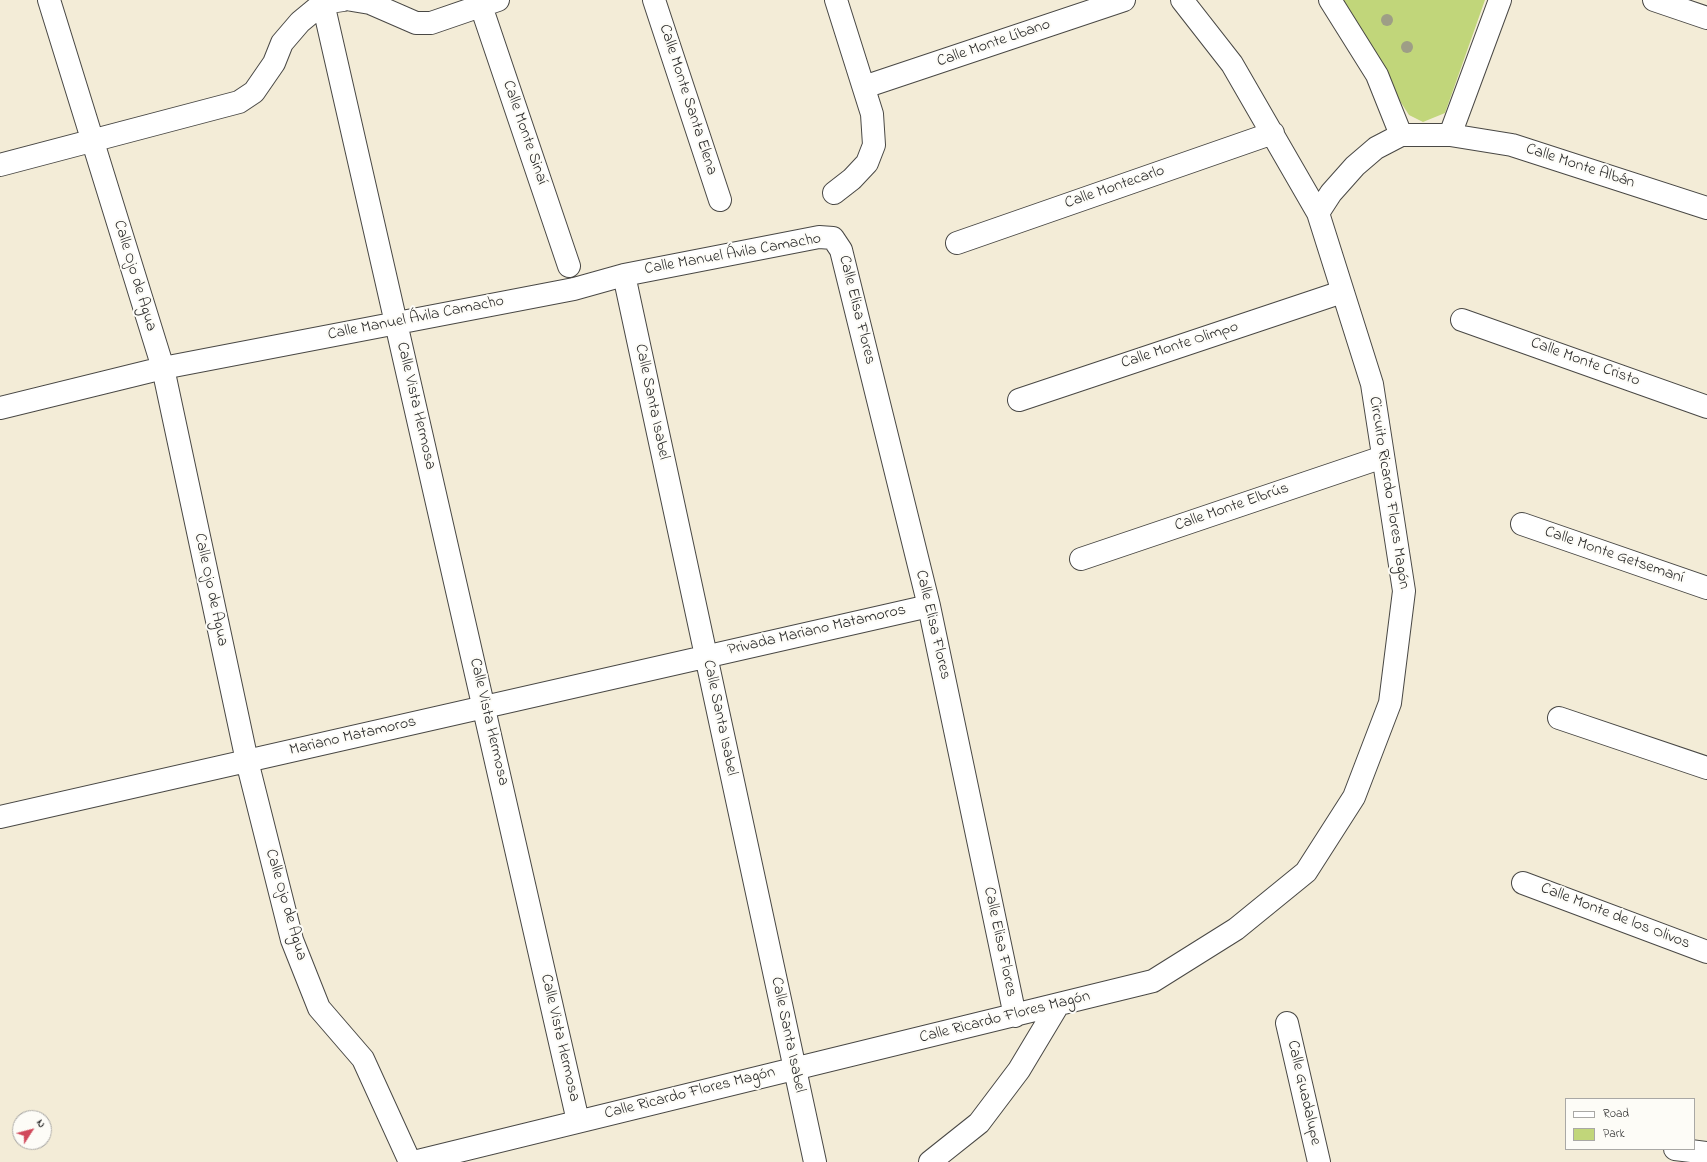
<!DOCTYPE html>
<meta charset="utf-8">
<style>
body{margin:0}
#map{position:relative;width:1707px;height:1162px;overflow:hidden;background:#f3ecd7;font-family:"Indie Flower",sans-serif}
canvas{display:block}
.legend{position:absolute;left:1565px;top:1098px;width:130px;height:52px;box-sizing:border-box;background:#fdfcf7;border:1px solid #a9a8a5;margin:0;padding:5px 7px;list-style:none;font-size:12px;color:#2b2b2b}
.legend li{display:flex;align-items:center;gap:8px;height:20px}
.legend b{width:20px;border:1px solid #a9a8a5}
.north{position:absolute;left:12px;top:1110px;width:40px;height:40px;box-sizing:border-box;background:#fdfcf7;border:1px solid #a9a8a5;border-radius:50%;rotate:54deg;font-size:11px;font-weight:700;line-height:16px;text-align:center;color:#2b2b2b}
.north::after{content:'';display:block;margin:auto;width:14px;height:18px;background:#d1495b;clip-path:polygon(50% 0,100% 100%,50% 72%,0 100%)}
</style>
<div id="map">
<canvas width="1707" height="1162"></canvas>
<ul class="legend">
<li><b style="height:5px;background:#fff"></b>Road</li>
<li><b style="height:11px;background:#c1d67a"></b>Park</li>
</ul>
<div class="north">N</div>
</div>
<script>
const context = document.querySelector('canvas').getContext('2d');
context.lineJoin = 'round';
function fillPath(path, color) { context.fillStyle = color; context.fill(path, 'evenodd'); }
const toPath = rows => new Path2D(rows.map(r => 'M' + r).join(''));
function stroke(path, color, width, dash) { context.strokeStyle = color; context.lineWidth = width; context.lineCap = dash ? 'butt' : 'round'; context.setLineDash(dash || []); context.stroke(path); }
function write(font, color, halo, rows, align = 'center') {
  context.font = font + ' "Indie Flower",sans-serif'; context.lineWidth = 4; context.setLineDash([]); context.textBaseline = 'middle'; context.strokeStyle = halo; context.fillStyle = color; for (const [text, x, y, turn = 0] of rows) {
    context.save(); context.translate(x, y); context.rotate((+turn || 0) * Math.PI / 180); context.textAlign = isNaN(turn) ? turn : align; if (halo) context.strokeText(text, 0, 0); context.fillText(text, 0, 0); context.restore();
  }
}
const green = toPath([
 [1335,0,1485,0,1445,113,1423,122,1409,115]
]);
const minor = toPath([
 [49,0,163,368,247,761,292,940,319,1008,363,1059,410,1162],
 [352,0,370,3,416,23,431,23,498,0],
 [479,0,569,266],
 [654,0,720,200],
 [1330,0,1377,75,1401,135],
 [1654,0,1707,18],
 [323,3,578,1121],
 [864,87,1124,0],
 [1450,135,1500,0],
 [0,165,239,102,254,92,274,63,282,43,300,22,323,3,343,0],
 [834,193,852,179,867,163,874,145,872,114,836,0],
 [1318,213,1331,193,1355,166,1376,148,1401,135,1450,135,1512,145,1707,208],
 [957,243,1273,133],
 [624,275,815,1162],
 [1462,320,1707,407],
 [1019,400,1342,292],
 [0,408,163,368,574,289,624,275,819,237,833,238,841,250,929,606,1015,1016],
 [1522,524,1707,588],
 [1081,559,1383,457],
 [1559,718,1707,768],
 [0,817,929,606],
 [1523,883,1707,952],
 [1287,1023,1319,1162],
 [1675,1149,1707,1153],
 [414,1162,1153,981,1236,929,1306,872,1354,797,1390,703,1404,591,1372,384,1318,213,1232,64,1182,0],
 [930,1162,979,1123,1019,1070,1058,1005]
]);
const trees = [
 [1387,20],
 [1407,47]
];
const streetNames = [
 ["Calle Monte Líbano",994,44,-19],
 ["Calle Monte Santa Elena",687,100,72],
 ["Calle Monte Sinaí",524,133,71],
 ["Calle Monte Albán",1580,167,18],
 ["Calle Montecarlo",1115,188,-19],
 ["Calle Manuel Ávila Camacho",733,255,-10],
 ["Calle Ojo de Agua",134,276,73],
 ["Calle Elisa Flores",856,310,76],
 ["Calle Manuel Ávila Camacho",416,319,-11],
 ["Calle Monte Olimpo",1180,346,-18],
 ["Calle Monte Cristo",1585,363,20],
 ["Calle Santa Isabel",651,402,78],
 ["Calle Vista Hermosa",415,406,77],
 ["Circuito Ricardo Flores Magón",1388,493,81],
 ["Calle Monte Elbrús",1232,508,-19],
 ["Calle Monte Getsemaní",1614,556,19],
 ["Calle Ojo de Agua",210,590,78],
 ["Calle Elisa Flores",932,625,77],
 ["Privada Mariano Matamoros",817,631,-13],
 ["Calle Santa Isabel",719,718,78],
 ["Calle Vista Hermosa",488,722,77],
 ["Mariano Matamoros",353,737,-13],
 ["Calle Ojo de Agua",285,905,74],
 ["Calle Monte de los Olivos",1615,917,21],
 ["Calle Elisa Flores",999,942,78],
 ["Calle Ricardo Flores Magón",1005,1018,-14],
 ["Calle Santa Isabel",787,1035,78],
 ["Calle Vista Hermosa",559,1038,77],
 ["Calle Guadalupe",1303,1093,77],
 ["Calle Ricardo Flores Magón",690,1094,-14]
];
fillPath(green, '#c1d67a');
stroke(minor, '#494845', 24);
stroke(minor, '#fff', 22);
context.fillStyle = '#9e9e86';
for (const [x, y] of trees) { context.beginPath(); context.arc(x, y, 6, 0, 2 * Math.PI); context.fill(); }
write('16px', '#2b2b2b', '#fdfcf7', streetNames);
</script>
